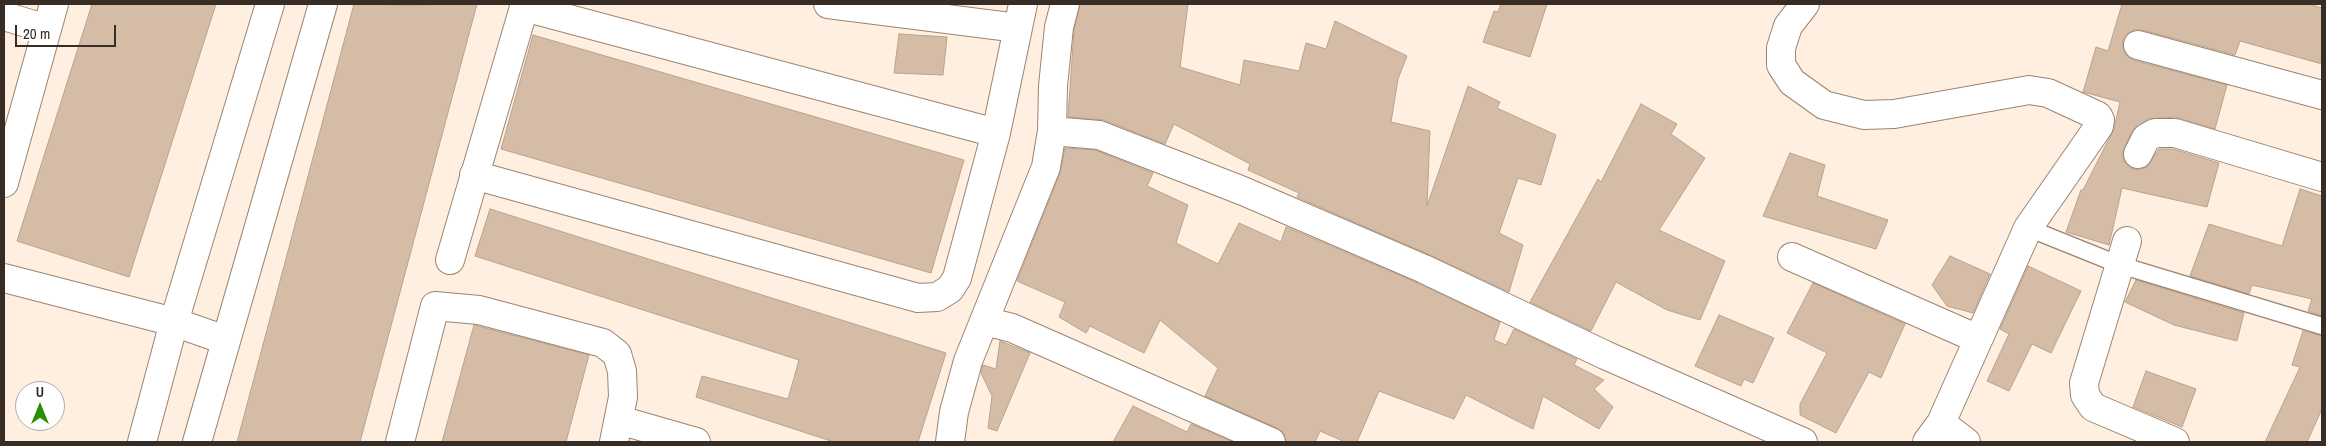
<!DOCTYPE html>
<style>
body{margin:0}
#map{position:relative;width:2326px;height:446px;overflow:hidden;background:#ffefe1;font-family:"Archivo Narrow",sans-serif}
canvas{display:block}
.frame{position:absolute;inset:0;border:5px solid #372d24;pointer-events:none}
.north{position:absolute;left:15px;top:381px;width:50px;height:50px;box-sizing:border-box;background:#fff;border:1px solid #afaba7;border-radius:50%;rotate:0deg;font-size:14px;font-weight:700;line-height:20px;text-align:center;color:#372d24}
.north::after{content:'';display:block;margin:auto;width:18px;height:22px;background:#2a8c02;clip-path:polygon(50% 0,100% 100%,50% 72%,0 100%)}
.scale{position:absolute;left:15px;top:25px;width:101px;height:22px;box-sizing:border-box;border:2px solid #372d24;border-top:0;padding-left:6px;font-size:15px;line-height:18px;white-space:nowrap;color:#372d24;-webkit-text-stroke:4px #fff;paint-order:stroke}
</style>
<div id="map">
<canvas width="2326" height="446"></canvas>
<div class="frame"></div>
<div class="north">U</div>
<div class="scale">20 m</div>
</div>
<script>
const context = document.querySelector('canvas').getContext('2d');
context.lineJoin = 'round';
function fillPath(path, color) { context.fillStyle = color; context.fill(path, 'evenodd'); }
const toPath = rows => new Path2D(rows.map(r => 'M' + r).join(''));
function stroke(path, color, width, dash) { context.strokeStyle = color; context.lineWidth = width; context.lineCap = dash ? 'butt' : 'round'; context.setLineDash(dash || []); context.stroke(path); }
const building = toPath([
 [92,4,216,4,129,277,17,241,92,4],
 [354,4,408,5,477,4,360,442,237,442,354,4],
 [1080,4,1188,4,1180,67,1240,85,1244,60,1299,71,1306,43,1326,49,1335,21,1407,56,1398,79,1391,122,1430,131,1427,206,1468,86,1500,102,1497,108,1556,135,1541,185,1518,178,1499,233,1523,245,1509,292,1430,255,1297,197,1299,193,1248,170,1250,164,1174,124,1165,144,1104,120,1068,117,1074,30,1080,4],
 [1501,4,1547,4,1530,57,1483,42,1494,11,1498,12,1501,4],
 [2122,4,2309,4,2322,8,2322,64,2240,41,2235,55,2142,30,2134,30,2127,34,2123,40,2123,48,2127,56,2133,60,2227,85,2215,129,2175,117,2148,119,2132,131,2122,154,2125,163,2131,168,2138,170,2147,167,2159,149,2173,149,2219,163,2207,207,2122,188,2109,245,2066,232,2081,190,2083,190,2114,129,2120,102,2083,92,2096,47,2108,51,2122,4],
 [899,34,947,37,943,75,894,73,899,34],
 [533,35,964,160,931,273,501,149,533,35],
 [1641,104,1677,124,1671,134,1705,158,1659,230,1725,261,1700,320,1667,310,1616,282,1591,331,1530,302,1598,179,1601,182,1641,104],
 [1065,148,1095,150,1153,173,1147,186,1188,205,1176,243,1218,264,1239,223,1281,242,1286,227,1418,283,1500,322,1494,340,1506,345,1514,329,1577,359,1574,365,1604,380,1594,389,1613,407,1599,429,1543,396,1533,429,1466,395,1454,419,1379,391,1357,442,1345,442,1320,431,1315,442,1286,442,1284,433,1277,428,1205,396,1218,368,1160,320,1144,353,1090,326,1086,333,1059,317,1065,302,1017,281,1060,173,1065,148],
 [1790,153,1825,165,1817,196,1888,220,1876,249,1763,216,1790,153],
 [2300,189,2322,196,2322,316,2308,311,2312,299,2252,285,2249,294,2190,276,2209,224,2282,246,2300,189],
 [490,209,946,353,918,442,834,442,696,397,702,376,788,399,799,360,475,256,490,209],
 [1950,256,1990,274,1973,313,1947,306,1932,285,1950,256],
 [2028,266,2081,291,2051,353,2032,344,2009,391,1987,381,2009,334,2000,329,2028,266],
 [2136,280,2244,313,2237,341,2174,325,2125,302,2136,280],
 [1813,283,1905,324,1881,378,1869,372,1836,433,1800,415,1800,404,1827,353,1787,333,1813,283],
 [1719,315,1774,338,1753,383,1744,379,1741,386,1695,366,1719,315],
 [474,325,589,355,566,442,442,442,474,325],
 [2303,331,2322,336,2322,409,2307,442,2265,442,2300,367,2292,365,2303,331],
 [1000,341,1030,353,997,431,988,428,992,396,981,373,983,365,996,369,1000,341],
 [2146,371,2196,389,2182,427,2133,407,2146,371],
 [1133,406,1187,432,1191,424,1233,442,1113,442,1133,406]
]);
const lane = toPath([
 [2028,228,2120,265,2322,326]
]);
const street = toPath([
 [828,4,1018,28],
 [1805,4,1788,26,1781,48,1781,65,1792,82,1824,105,1864,115,1894,114,2029,90,2048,93,2098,116,2100,120,2099,126,2028,228,1941,423],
 [524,7,996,133],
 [4,16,47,29],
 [2138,45,2322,95],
 [1052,131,1099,135,1243,191,1424,269,1605,355,1803,442],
 [2138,154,2146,138,2155,133,2175,133,2322,177],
 [474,175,918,298,937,297,950,289,957,278,996,133,1023,4],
 [4,183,54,4],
 [2127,241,2084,383,2085,395,2093,407,2175,442],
 [1792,257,1978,339],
 [450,260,525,4],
 [4,278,174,322,225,340],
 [985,321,1012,328,1271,442],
 [619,420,696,442],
 [142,442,174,322,270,4],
 [197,442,323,4],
 [400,442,435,306,479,310,603,343,617,354,622,371,623,397,614,442],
 [950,442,954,412,968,361,1046,167,1052,131,1053,86,1059,27,1065,4],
 [1927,442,1941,423,1966,442]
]);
fillPath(building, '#d5bca6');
stroke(building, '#baa28d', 1);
stroke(lane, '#9c8470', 19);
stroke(street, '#9c8470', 30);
stroke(lane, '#fff', 16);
stroke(street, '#fff', 28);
</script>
